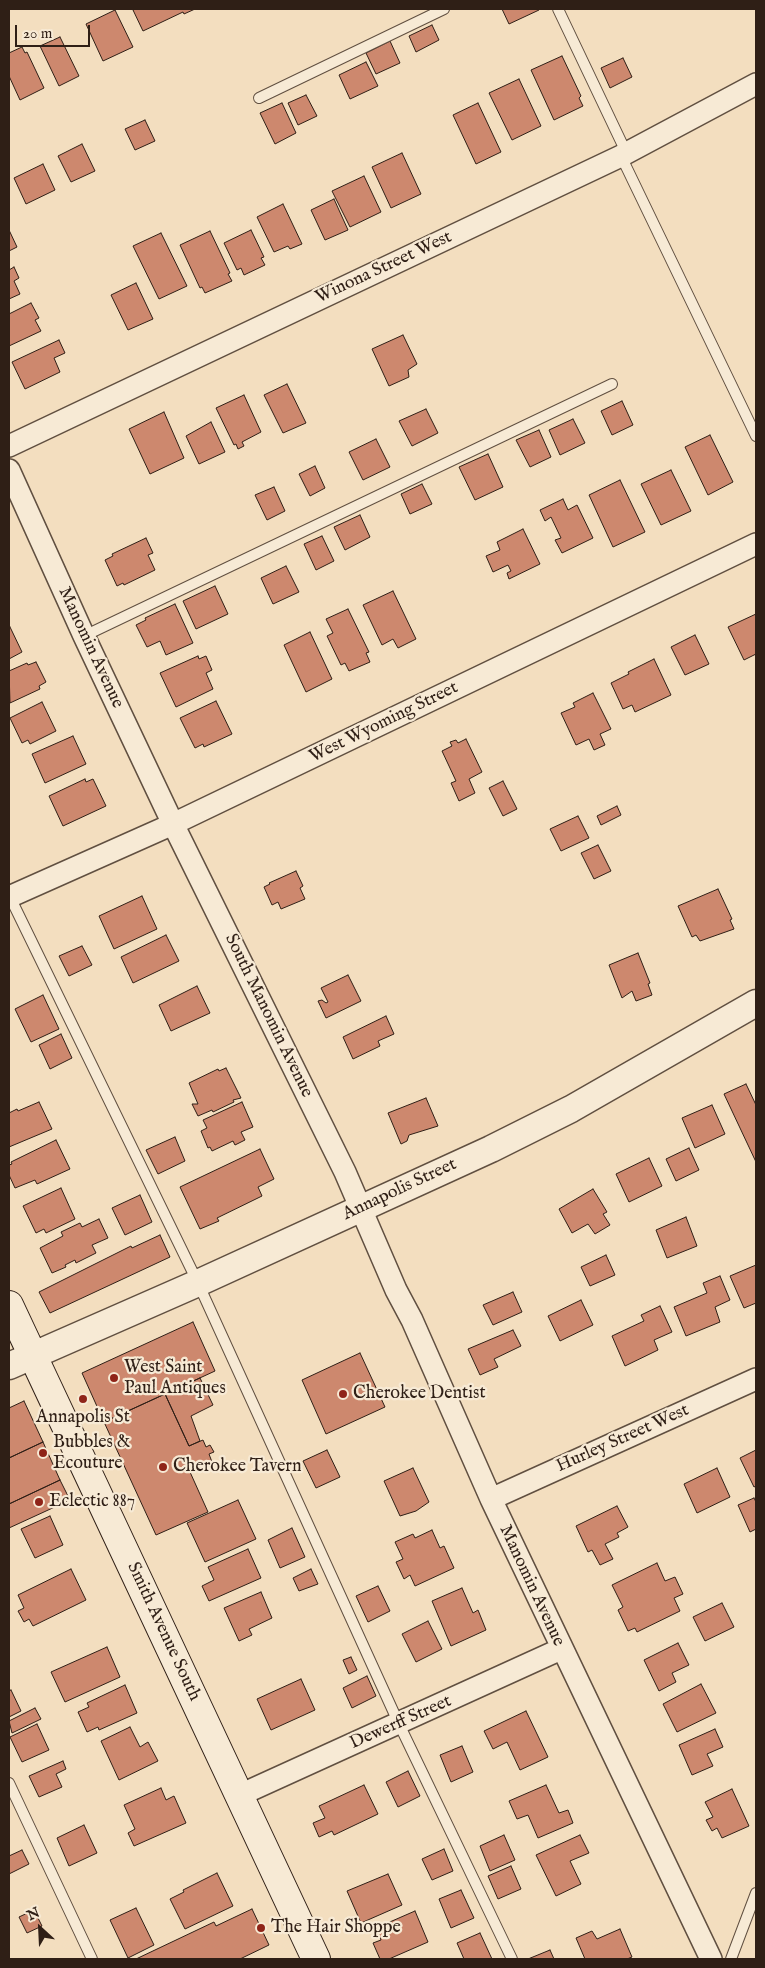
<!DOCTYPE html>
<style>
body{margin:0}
#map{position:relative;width:765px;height:1968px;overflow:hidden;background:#f3debf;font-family:"IM FELL English",serif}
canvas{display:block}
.frame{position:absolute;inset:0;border:10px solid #2f1f16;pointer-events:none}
.north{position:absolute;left:15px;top:1903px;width:50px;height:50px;-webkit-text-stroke:4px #f7ead5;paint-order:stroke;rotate:335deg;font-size:14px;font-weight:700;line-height:20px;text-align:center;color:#2f1f16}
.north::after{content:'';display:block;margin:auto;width:18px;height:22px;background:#2f1f16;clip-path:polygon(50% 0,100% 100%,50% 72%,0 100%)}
.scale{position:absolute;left:15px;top:25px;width:75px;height:22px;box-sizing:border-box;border:2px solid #2f1f16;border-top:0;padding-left:6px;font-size:15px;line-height:18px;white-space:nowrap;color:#2f1f16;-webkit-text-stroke:4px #f7ead5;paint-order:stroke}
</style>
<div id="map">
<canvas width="765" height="1968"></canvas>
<div class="frame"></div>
<div class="north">N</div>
<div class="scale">20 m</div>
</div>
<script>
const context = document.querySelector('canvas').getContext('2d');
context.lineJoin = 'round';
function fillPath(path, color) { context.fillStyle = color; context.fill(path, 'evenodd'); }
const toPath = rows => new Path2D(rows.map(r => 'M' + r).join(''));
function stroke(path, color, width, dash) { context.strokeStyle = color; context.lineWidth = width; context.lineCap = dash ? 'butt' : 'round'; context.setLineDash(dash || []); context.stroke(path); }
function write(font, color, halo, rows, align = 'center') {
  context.font = font + ' "IM FELL English",serif'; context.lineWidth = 4.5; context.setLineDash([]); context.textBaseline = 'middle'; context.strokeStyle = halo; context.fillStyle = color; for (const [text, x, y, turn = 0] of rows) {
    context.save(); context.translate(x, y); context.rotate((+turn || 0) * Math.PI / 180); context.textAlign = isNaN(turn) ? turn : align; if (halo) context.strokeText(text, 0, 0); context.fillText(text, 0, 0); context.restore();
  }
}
const building = toPath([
 [136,9,195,9,184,14,183,12,143,31,133,10,136,9],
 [502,9,539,9,539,10,509,24,502,9],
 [115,10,133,47,103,61,86,24,115,10],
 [432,25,439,40,416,52,409,36,432,25],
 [60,37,79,76,59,86,40,46,60,37],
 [390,41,400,63,376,74,366,53,390,41],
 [22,47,25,53,27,52,44,88,20,100,9,76,9,53,22,47],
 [562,56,581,96,579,98,583,106,554,120,531,70,562,56],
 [623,58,632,77,610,88,601,68,623,58],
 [366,62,378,86,350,99,339,75,366,62],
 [519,79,541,126,512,140,489,93,519,79],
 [306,95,317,116,298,125,288,103,306,95],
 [282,103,296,133,275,144,260,113,282,103],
 [478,103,501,152,476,164,453,115,478,103],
 [145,120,155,141,135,150,125,129,145,120],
 [82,144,95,171,71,182,58,156,82,144],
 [402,153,421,194,391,208,372,167,402,153],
 [43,164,55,190,26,204,14,178,43,164],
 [364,176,381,212,350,227,332,191,364,176],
 [334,199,348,230,325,240,311,210,334,199],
 [283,204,302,244,290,249,288,246,274,252,257,217,283,204],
 [9,230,17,247,9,251,9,230],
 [251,230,264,257,261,258,265,265,244,275,241,268,237,270,224,243,251,230],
 [210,231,230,273,228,274,232,281,205,293,202,287,200,288,180,245,210,231],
 [161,233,187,286,159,299,133,246,161,233],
 [14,267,19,278,14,281,20,294,9,299,9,270,14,267],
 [136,283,153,319,128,330,111,295,136,283],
 [31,303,39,318,35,320,41,331,9,346,9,314,31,303],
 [403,335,417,364,408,370,409,377,389,386,372,349,403,335],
 [59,340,65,353,54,358,60,372,25,389,12,362,59,340],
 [287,384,306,423,283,433,264,395,287,384],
 [244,395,261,432,242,442,244,446,238,449,236,444,234,445,216,408,244,395],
 [622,401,633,425,612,435,601,411,622,401],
 [426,409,438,433,412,446,399,421,426,409],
 [164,412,184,458,150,474,129,429,164,412],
 [573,419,585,443,560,455,549,430,573,419],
 [211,422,225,452,199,464,186,436,211,422],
 [539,430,551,457,530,467,516,440,539,430],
 [710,435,733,482,708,495,685,447,710,435],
 [376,439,390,467,363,480,349,452,376,439],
 [488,454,503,487,475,500,459,467,488,454],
 [315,466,325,488,310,496,299,474,315,466],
 [671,470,691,511,661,525,641,484,671,470],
 [620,480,645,532,613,547,589,495,620,480],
 [422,484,432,504,410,514,401,494,422,484],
 [274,487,285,511,267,520,255,495,274,487],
 [563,499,568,510,577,505,593,538,562,553,555,540,561,538,551,517,545,521,540,510,563,499],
 [360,515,370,537,345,550,334,527,360,515],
 [523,529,540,564,509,579,507,573,511,571,508,565,493,572,486,556,500,550,497,542,523,529],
 [322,536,334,561,316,570,304,544,322,536],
 [146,538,153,553,148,555,155,570,124,585,123,583,117,586,105,560,113,556,112,554,146,538],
 [286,566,299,592,273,604,261,578,286,566],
 [215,586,228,614,196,629,183,601,215,586],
 [393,591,416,639,398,648,393,639,382,645,363,605,393,591],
 [175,604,193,643,166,655,160,641,147,647,136,625,146,620,145,618,175,604],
 [348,609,369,652,366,653,370,662,349,671,345,663,341,665,327,636,333,633,326,619,348,609],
 [756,614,756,654,744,660,728,627,756,614],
 [10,627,22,652,9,659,9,628,10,627],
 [310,632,332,679,306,692,284,645,310,632],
 [695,635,709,664,685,675,671,647,695,635],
 [198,656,199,659,206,656,212,670,206,673,213,689,176,707,160,673,198,656],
 [654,659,671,695,635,712,632,705,623,709,611,683,629,674,628,672,654,659],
 [36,662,46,682,39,686,40,689,10,703,9,671,27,663,28,665,36,662],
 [593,693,611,729,600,734,605,745,594,750,589,739,576,745,561,713,575,707,573,703,593,693],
 [216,701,232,734,204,747,203,744,195,748,180,718,216,701],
 [42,702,56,731,30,744,28,740,22,743,10,718,42,702],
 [73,736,86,764,45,783,32,754,73,736],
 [466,739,482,772,469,779,475,793,459,801,451,783,456,781,442,751,452,746,450,742,456,740,458,743,466,739],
 [85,779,86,782,93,779,106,806,63,826,49,796,85,779],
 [503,781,517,809,503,816,489,788,503,781],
 [617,806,621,815,601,825,597,816,617,806],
 [578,816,589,838,561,851,550,829,578,816],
 [598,845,611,871,594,879,581,853,598,845],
 [296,871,303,886,300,888,305,899,281,909,278,902,272,905,264,887,270,884,269,883,296,871],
 [718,889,732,919,730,920,734,929,700,941,696,935,692,937,678,906,718,889],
 [142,896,157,929,114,949,99,916,142,896],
 [166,935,179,961,133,983,121,957,166,935],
 [82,946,92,965,69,976,59,956,82,946],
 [638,953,650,983,648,984,652,995,636,1001,632,991,622,998,609,965,638,953],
 [348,975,361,1001,326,1018,318,1001,322,1000,326,1003,328,1002,321,988,348,975],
 [197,986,210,1013,171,1031,159,1005,197,986],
 [43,995,59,1029,31,1042,15,1009,43,995],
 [386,1016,394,1034,378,1041,380,1046,353,1059,343,1037,386,1016],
 [61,1034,72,1058,50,1069,39,1045,61,1034],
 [226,1068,241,1098,233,1100,234,1102,213,1112,212,1110,198,1116,192,1104,198,1104,189,1083,218,1069,219,1071,226,1068],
 [746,1084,756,1105,756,1162,724,1094,746,1084],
 [426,1098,438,1126,409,1135,407,1141,401,1144,388,1113,426,1098],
 [39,1102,52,1129,9,1147,9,1113,17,1109,18,1111,39,1102],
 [242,1102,253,1127,241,1132,245,1140,235,1145,233,1141,212,1151,210,1147,208,1148,201,1131,207,1128,203,1120,242,1102],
 [712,1105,725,1134,695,1148,682,1118,712,1105],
 [175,1137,185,1161,158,1174,146,1150,175,1137],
 [56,1140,70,1169,37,1184,35,1180,15,1188,9,1175,9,1165,12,1164,11,1162,56,1140],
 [689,1148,699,1170,676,1181,666,1159,689,1148],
 [260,1149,274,1179,258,1187,262,1196,217,1218,219,1221,200,1229,180,1187,260,1149],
 [649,1158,662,1186,629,1202,616,1174,649,1158],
 [61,1188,75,1219,46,1233,44,1229,36,1233,23,1206,61,1188],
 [593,1189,607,1212,603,1214,610,1225,595,1234,588,1224,572,1233,559,1209,593,1189],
 [140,1195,152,1222,125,1235,112,1208,140,1195],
 [686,1217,697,1246,667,1258,656,1230,686,1217],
 [99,1219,108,1238,92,1245,96,1253,76,1263,75,1260,65,1265,66,1267,52,1273,40,1248,63,1236,61,1232,80,1223,82,1227,99,1219],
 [160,1235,170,1257,50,1313,39,1292,131,1246,132,1248,160,1235],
 [606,1255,615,1275,590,1286,581,1267,606,1255],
 [756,1265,756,1303,744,1308,730,1276,756,1265],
 [720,1276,730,1300,715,1307,720,1322,686,1336,674,1307,707,1293,703,1283,720,1276],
 [513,1292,522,1312,493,1325,483,1305,513,1292],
 [581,1300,593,1325,560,1341,548,1316,581,1300],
 [660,1306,672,1332,654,1340,658,1350,625,1366,612,1336,644,1321,641,1315,660,1306],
 [193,1322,215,1371,104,1422,82,1373,193,1322],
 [513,1330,521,1346,494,1359,498,1367,480,1375,468,1349,513,1330],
 [360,1353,385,1407,326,1434,302,1380,360,1353],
 [200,1378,213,1405,191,1416,200,1441,189,1446,165,1394,200,1378],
 [165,1394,189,1446,203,1440,206,1447,210,1445,214,1452,209,1454,212,1462,190,1472,208,1512,156,1535,104,1422,165,1394],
 [24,1401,43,1442,9,1458,9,1408,24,1401],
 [43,1442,60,1480,9,1504,9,1458,43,1442],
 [327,1450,340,1477,316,1488,303,1461,327,1450],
 [756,1450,756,1486,754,1487,740,1458,756,1450],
 [413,1468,429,1502,416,1511,400,1516,384,1481,413,1468],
 [717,1468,730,1497,697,1513,684,1484,717,1468],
 [60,1480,70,1500,9,1528,9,1504,60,1480],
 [754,1498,756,1502,756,1529,750,1532,738,1505,754,1498],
 [238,1500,256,1539,205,1562,187,1523,238,1500],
 [617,1506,628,1527,617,1533,619,1537,605,1544,613,1559,600,1565,592,1550,588,1552,576,1526,617,1506],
 [50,1516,63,1545,35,1558,21,1529,50,1516],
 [292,1528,305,1557,280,1568,268,1540,292,1528],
 [432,1530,440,1548,444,1546,454,1568,415,1586,410,1575,404,1579,396,1562,403,1559,395,1542,413,1534,415,1538,432,1530],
 [248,1549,261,1578,209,1601,202,1586,214,1580,208,1567,248,1549],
 [657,1563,665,1581,675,1577,683,1594,674,1598,680,1611,637,1632,635,1628,628,1631,618,1610,623,1607,612,1585,657,1563],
 [71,1569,86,1600,33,1626,29,1619,24,1622,18,1611,24,1608,18,1595,71,1569],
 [311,1569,318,1584,299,1591,293,1578,311,1569],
 [378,1586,390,1611,368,1622,356,1596,378,1586],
 [462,1588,473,1613,478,1610,486,1630,451,1646,432,1601,462,1588],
 [261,1592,272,1618,249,1629,252,1635,239,1641,224,1608,261,1592],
 [722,1603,734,1627,705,1641,693,1617,722,1603],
 [428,1621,442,1649,416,1662,402,1634,428,1621],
 [678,1643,689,1665,672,1673,676,1682,659,1691,644,1660,678,1643],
 [107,1647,120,1677,65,1702,51,1672,107,1647],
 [351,1657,357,1670,349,1674,343,1660,351,1657],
 [367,1676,376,1696,352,1708,343,1688,367,1676],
 [301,1679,315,1710,271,1730,257,1699,301,1679],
 [701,1684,716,1713,677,1732,663,1704,701,1684],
 [125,1685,137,1713,99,1730,98,1727,87,1732,78,1712,89,1707,87,1703,125,1685],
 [11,1690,21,1711,9,1717,9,1691,11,1690],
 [35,1708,41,1719,12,1733,9,1721,35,1708],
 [526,1711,548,1757,520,1770,507,1742,493,1749,484,1731,526,1711],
 [37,1724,49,1750,22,1762,10,1737,37,1724],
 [130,1727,140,1747,148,1742,158,1761,119,1780,101,1741,130,1727],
 [715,1729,723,1747,707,1754,713,1766,692,1775,679,1745,715,1729],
 [462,1746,473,1772,451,1782,440,1755,462,1746],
 [63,1761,66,1769,56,1774,62,1787,39,1797,29,1776,63,1761],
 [408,1771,420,1796,398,1807,386,1782,408,1771],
 [364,1785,378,1814,334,1835,332,1831,319,1837,313,1823,325,1818,319,1806,364,1785],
 [546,1785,559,1813,568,1810,573,1823,538,1838,528,1815,517,1819,509,1801,546,1785],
 [161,1788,166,1800,174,1796,186,1823,134,1846,128,1833,135,1829,124,1805,161,1788],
 [732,1789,749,1826,722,1838,717,1828,712,1831,706,1820,713,1817,705,1802,732,1789],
 [84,1825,97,1853,69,1866,57,1838,84,1825],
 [504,1835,515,1860,490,1871,480,1846,504,1835],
 [580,1835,589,1853,570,1861,581,1884,556,1896,536,1855,580,1835],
 [444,1849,453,1871,432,1880,422,1859,444,1849],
 [22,1850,29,1864,9,1874,9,1856,22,1850],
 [511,1866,521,1889,498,1899,488,1876,511,1866],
 [217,1873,233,1906,185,1929,170,1899,184,1892,183,1890,217,1873],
 [388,1874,402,1905,361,1923,347,1891,388,1874],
 [461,1890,474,1918,451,1928,439,1899,461,1890],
 [136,1908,154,1945,128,1958,110,1920,136,1908],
 [252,1909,269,1945,240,1959,136,1959,214,1922,216,1926,252,1909],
 [34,1910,42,1926,27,1933,19,1917,34,1910],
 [415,1911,428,1942,389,1959,380,1959,373,1943,381,1940,376,1928,415,1911],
 [620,1929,632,1957,627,1959,585,1959,576,1938,592,1931,597,1939,620,1929],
 [480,1933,492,1959,464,1959,457,1943,480,1933],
 [550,1950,554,1959,528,1959,550,1950]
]);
const service = toPath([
 [558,9,626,152],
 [259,98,444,9],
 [621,156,756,436],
 [84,636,612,384],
 [9,895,198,1283,399,1724,512,1959],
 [9,1783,92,1959],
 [731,1959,756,1893]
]);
const minor = toPath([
 [9,446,621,156,756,84],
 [9,470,84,636,173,824,345,1172,396,1290,412,1320,491,1499,711,1959],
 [9,897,173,824,756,544],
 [491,1499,756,1379],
 [240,1795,561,1649]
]);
const tertiary = toPath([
 [9,1366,198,1283,491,1149,571,1109,756,1003]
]);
const secondary = toPath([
 [9,1305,316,1959]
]);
const markers = [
 [114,1378,5,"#8f2418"],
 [343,1394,5,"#8f2418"],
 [83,1399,5,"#8f2418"],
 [43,1453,5,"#8f2418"],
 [163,1467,5,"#8f2418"],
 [39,1502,5,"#8f2418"],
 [261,1928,5,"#8f2418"]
];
const streetNames = [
 ["Winona Street West",384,268,-25],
 ["Manomin Avenue",90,648,65],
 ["West Wyoming Street",384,723,-26],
 ["South Manomin Avenue",268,1016,64],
 ["Annapolis Street",400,1190,-25],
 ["Hurley Street West",623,1439,-24],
 ["Manomin Avenue",531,1586,65],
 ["Smith Avenue South",163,1632,65],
 ["Dewerff Street",401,1723,-24]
];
const poiNames = [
 ["West Saint",124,1368],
 ["Paul Antiques",124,1389],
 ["Cherokee Dentist",353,1394],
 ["Annapolis St",83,1418,"center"],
 ["Bubbles &",53,1443],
 ["Ecouture",53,1464],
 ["Cherokee Tavern",173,1467],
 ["Eclectic 887",49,1502],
 ["The Hair Shoppe",271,1928]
];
fillPath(building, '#cd886e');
stroke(building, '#2f1f16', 1);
stroke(service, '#604f40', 12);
stroke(minor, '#604f40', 24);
stroke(tertiary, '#604f40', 29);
stroke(secondary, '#2f1f16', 30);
stroke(service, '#f7ead5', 10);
stroke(minor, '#f7ead5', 21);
stroke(tertiary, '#f7ead5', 26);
stroke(secondary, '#f7ead5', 28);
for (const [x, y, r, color] of markers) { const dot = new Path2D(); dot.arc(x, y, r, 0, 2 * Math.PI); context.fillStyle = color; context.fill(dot); stroke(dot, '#f7ead5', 2); }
write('18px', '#2f1f16', '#f7ead5', streetNames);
write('18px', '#2f1f16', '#f7ead5', poiNames, 'left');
</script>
